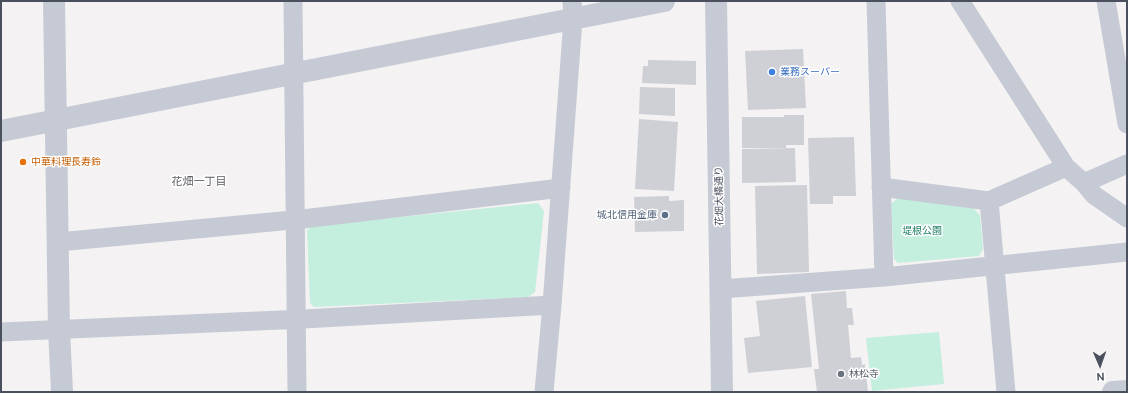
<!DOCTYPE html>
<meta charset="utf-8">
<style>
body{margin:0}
#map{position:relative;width:1128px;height:393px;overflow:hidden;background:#f4f2f2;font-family:Ubuntu,sans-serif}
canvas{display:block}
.frame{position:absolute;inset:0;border:2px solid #4a505e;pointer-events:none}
.north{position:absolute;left:1080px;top:345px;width:40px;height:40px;-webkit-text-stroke:3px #fff;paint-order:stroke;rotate:178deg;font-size:11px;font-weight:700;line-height:16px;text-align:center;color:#4a505e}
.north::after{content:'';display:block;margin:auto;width:14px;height:18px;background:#4a505e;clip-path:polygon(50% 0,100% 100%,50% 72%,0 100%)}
</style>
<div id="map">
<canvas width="1128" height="393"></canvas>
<div class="frame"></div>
<div class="north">N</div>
</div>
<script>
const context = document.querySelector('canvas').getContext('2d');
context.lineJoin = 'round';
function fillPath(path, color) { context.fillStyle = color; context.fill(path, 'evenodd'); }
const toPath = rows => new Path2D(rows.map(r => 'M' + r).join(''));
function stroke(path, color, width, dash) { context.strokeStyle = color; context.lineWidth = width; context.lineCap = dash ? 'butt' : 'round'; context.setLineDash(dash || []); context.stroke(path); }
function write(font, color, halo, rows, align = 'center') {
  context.font = font + ' Ubuntu,"Noto Sans JP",sans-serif'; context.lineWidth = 3; context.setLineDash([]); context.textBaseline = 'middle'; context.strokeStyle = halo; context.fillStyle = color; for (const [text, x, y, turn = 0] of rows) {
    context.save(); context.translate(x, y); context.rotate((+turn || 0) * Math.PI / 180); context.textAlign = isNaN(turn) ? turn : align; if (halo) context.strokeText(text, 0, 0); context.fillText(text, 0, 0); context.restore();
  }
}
const green = toPath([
 [898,198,973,208,980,215,983,249,979,256,898,263,894,259,891,204],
 [538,203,544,211,535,292,528,297,314,307,310,303,307,230,312,226],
 [939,332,944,384,872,391,866,338]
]);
const building = toPath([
 [803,49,806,108,748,110,745,51],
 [648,60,696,61,696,85,642,83,643,66,648,66],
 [640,87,675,88,675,116,639,114],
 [784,115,804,115,804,145,786,145,786,148,742,148,742,117,784,117],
 [639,119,678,122,674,191,635,189],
 [854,137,856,196,833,196,833,204,810,204,808,138],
 [795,148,796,182,742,183,742,149],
 [807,185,809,272,757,274,755,186],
 [669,196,669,201,684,200,684,231,635,232,634,197],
 [846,291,847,308,852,308,854,325,848,325,851,358,861,357,862,365,865,364,868,392,817,392,814,369,819,369,811,294],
 [805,296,812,367,748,373,744,338,760,336,756,301]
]);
const minor = toPath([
 [293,1,297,392],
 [876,1,884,277],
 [960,1,1066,167,1084,183,1094,195,1127,218],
 [1106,1,1127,124],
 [1084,183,1127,164],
 [881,187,989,201,1066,167],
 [989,201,1006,392],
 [58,242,303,219,561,188],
 [721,289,884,277,1127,252],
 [1,332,304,319,552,305],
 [544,392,552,305,573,19,572,1]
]);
const tertiary = toPath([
 [54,1,59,330,62,392],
 [716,1,722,392],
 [1,131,664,1],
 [1113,392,1127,391]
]);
const markers = [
 [772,72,4,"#3f7fe0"],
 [23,162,4,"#e8710a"],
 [665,215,4,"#5c6f8a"],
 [841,374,4,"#6b7280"]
];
const shopNames = [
 ["業務スーパー",780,72]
];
const foodNames = [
 ["中華料理長寿鈴",31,162]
];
const streetNames = [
 ["花畑大橋通り",719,196,-91]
];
const serviceNames = [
 ["城北信用金庫",657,215]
];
const parkNames = [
 ["堤根公園",922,231]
];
const worshipNames = [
 ["林松寺",849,374]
];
const neighbourhoodNames = [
 ["花畑一丁目",199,181]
];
fillPath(green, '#c4eede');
fillPath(building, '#cfd0d6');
stroke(minor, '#c6cad5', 19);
stroke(tertiary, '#c6cad5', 22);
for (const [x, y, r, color] of markers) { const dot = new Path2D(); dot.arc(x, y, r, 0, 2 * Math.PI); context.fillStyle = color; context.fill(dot); stroke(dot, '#fff', 1.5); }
write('10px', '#366cbe', '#fff', shopNames, 'left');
write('10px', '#c56008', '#fff', foodNames, 'left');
write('10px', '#4a505e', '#fff', streetNames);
write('10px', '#4e5e75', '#fff', serviceNames, 'right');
write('10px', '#1d7e65', '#fff', parkNames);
write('10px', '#5b616d', '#fff', worshipNames, 'left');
write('11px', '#5e6066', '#fff', neighbourhoodNames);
</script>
